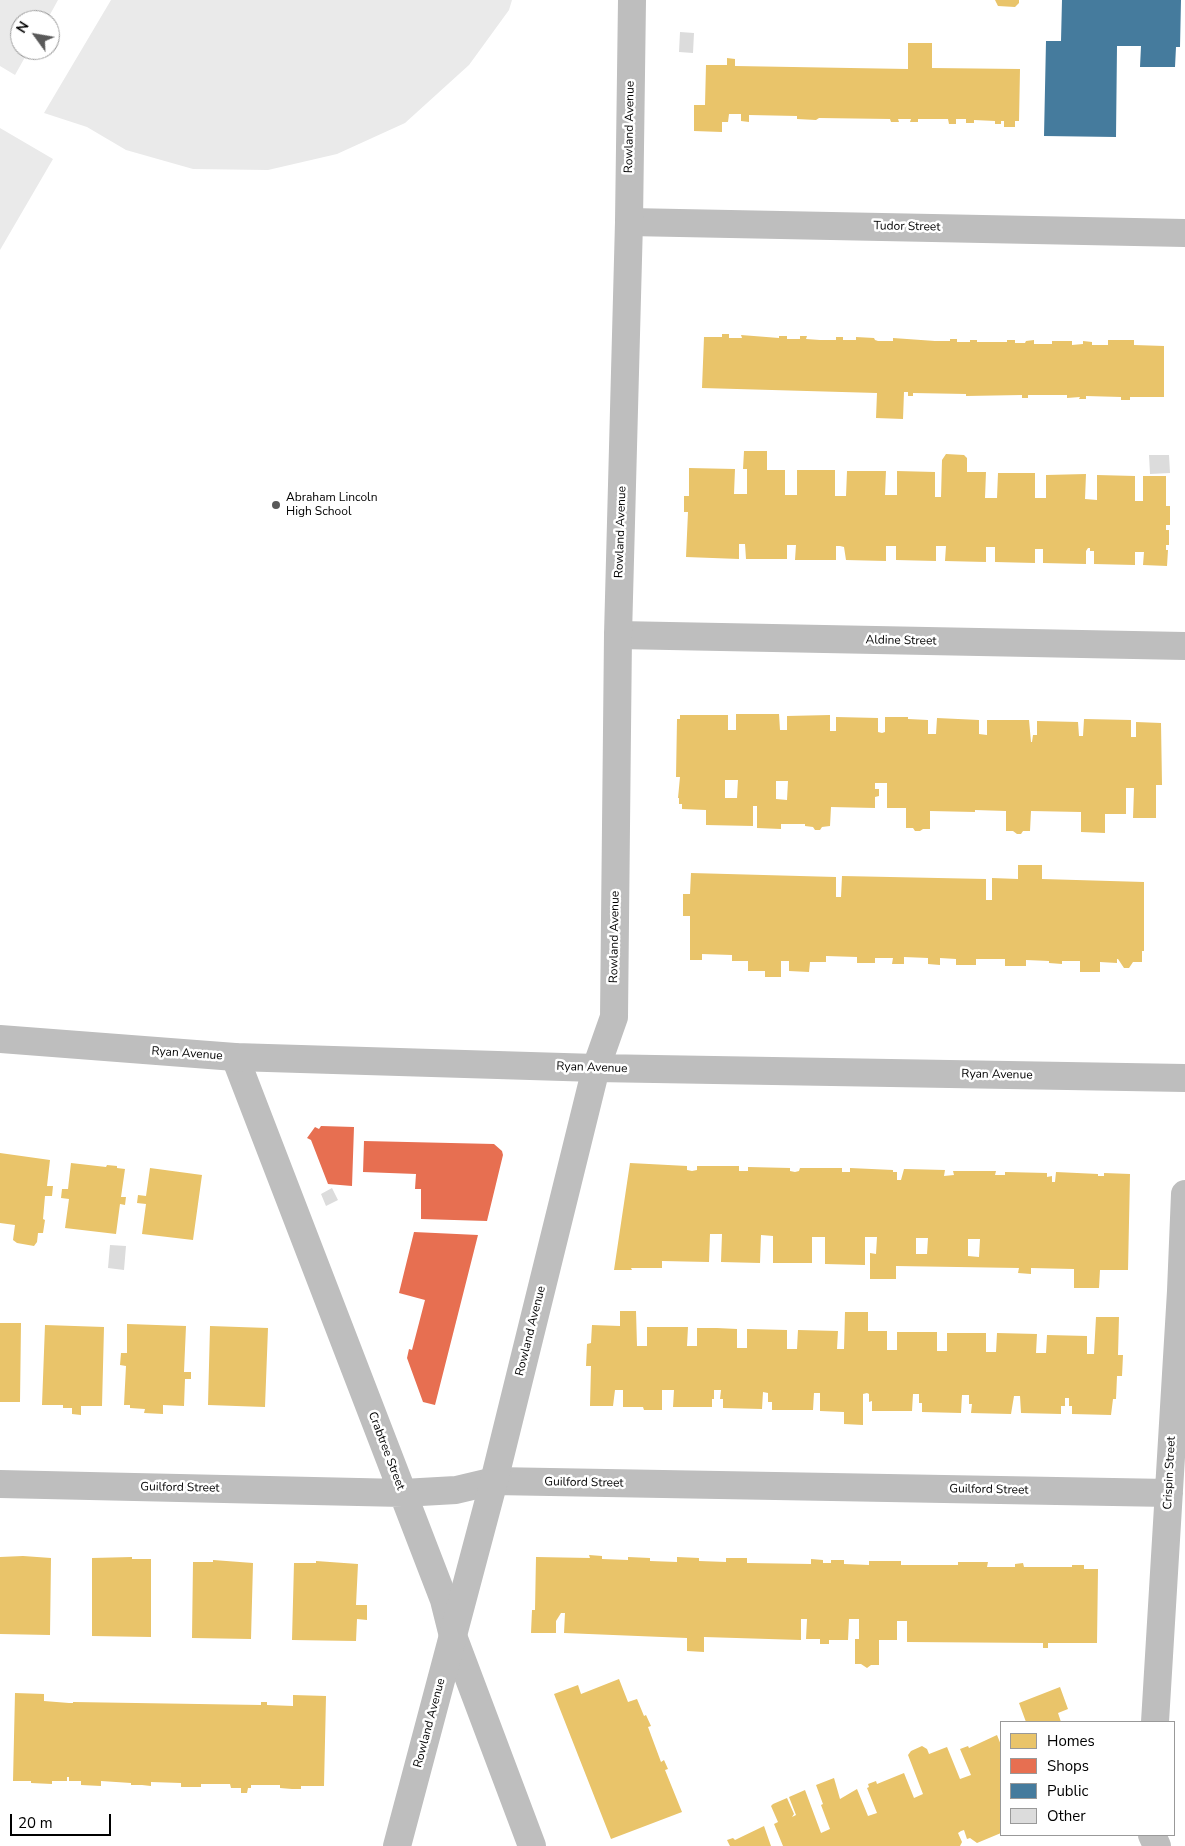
<!DOCTYPE html>
<style>
body{margin:0}
#map{position:relative;width:1185px;height:1846px;overflow:hidden;background:#fff;font-family:"Nunito Sans",sans-serif}
canvas{display:block}
.legend{position:absolute;left:1000px;top:1721px;width:175px;height:115px;box-sizing:border-box;background:#fff;border:1px solid #999;margin:0;padding:6px 9px;list-style:none;font-size:15px;color:#000}
.legend li{display:flex;align-items:center;gap:10px;height:25px}
.legend b{width:25px;border:1px solid #999}
.north{position:absolute;left:10px;top:10px;width:50px;height:50px;box-sizing:border-box;background:#fff;border:1px solid #999;border-radius:50%;rotate:302deg;font-size:14px;font-weight:700;line-height:20px;text-align:center;color:#000}
.north::after{content:'';display:block;margin:auto;width:18px;height:22px;background:#595959;clip-path:polygon(50% 0,100% 100%,50% 72%,0 100%)}
.scale{position:absolute;left:10px;top:1814px;width:101px;height:22px;box-sizing:border-box;border:2px solid #000;border-top:0;padding-left:6px;font-size:15px;line-height:18px;white-space:nowrap;color:#000;-webkit-text-stroke:4px #fff;paint-order:stroke}
</style>
<div id="map">
<canvas width="1185" height="1846"></canvas>
<ul class="legend">
<li><b style="height:14px;background:#e9c46a"></b>Homes</li>
<li><b style="height:14px;background:#e76f51"></b>Shops</li>
<li><b style="height:14px;background:#457b9d"></b>Public</li>
<li><b style="height:14px;background:#dcdcdc"></b>Other</li>
</ul>
<div class="north">N</div>
<div class="scale">20 m</div>
</div>
<script>
const context = document.querySelector('canvas').getContext('2d');
context.lineJoin = 'round';
function fillPath(path, color) { context.fillStyle = color; context.fill(path, 'evenodd'); }
const toPath = rows => new Path2D(rows.map(r => 'M' + r).join(''));
function stroke(path, color, width, dash) { context.strokeStyle = color; context.lineWidth = width; context.lineCap = dash ? 'butt' : 'round'; context.setLineDash(dash || []); context.stroke(path); }
function write(font, color, halo, rows, align = 'center') {
  context.font = font + ' "Nunito Sans",sans-serif'; context.lineWidth = 5; context.setLineDash([]); context.textBaseline = 'middle'; context.strokeStyle = halo; context.fillStyle = color; for (const [text, x, y, turn = 0] of rows) {
    context.save(); context.translate(x, y); context.rotate((+turn || 0) * Math.PI / 180); context.textAlign = isNaN(turn) ? turn : align; if (halo) context.strokeText(text, 0, 0); context.fillText(text, 0, 0); context.restore();
  }
}
const green = toPath([
 [0,0,58,0,47,20,20,20,20,50,29,50,15,75,0,66],
 [111,0,512,0,509,10,469,65,405,123,337,154,268,170,193,169,126,150,87,127,44,113],
 [0,128,53,159,0,250]
]);
const homes = toPath([
 [995,0,1019,0,1019,3,1015,7,998,6],
 [908,43,932,43,932,68,1020,69,1019,121,1015,121,1015,127,1004,127,1004,121,1001,121,1001,124,995,124,995,121,974,120,974,123,966,123,966,119,956,119,956,124,949,124,948,119,918,119,918,122,910,122,911,119,898,119,899,122,891,122,890,119,819,118,816,120,797,119,797,116,749,115,749,122,741,121,741,114,729,114,728,122,722,122,722,132,694,131,694,105,705,105,706,65,727,65,727,58,735,59,735,66,908,69],
 [722,334,729,334,729,338,742,338,741,335,779,338,779,336,787,336,787,339,800,339,800,336,807,336,806,339,820,340,836,340,836,337,843,337,843,340,856,340,856,337,874,338,875,340,878,341,893,341,893,338,935,341,950,341,950,339,957,339,957,342,970,342,970,340,977,340,977,342,1007,342,1007,340,1015,340,1015,343,1025,343,1026,341,1034,340,1034,344,1052,344,1052,341,1072,341,1072,345,1083,344,1083,341,1092,342,1092,345,1108,345,1108,340,1134,340,1134,345,1164,346,1164,397,1130,397,1130,400,1121,400,1121,397,1086,396,1086,399,1079,399,1080,397,1067,398,1067,395,1028,395,1028,398,1022,398,1022,395,966,396,966,394,913,393,913,396,908,396,908,392,904,392,903,419,876,418,877,393,702,388,704,337,722,337],
 [744,451,767,451,767,470,785,470,785,495,797,495,797,470,835,470,835,496,846,496,847,471,886,471,885,495,897,495,897,471,935,472,935,497,941,497,942,460,946,454,964,455,967,458,967,472,986,472,985,498,997,498,998,473,1035,473,1035,498,1046,498,1046,475,1086,474,1085,499,1097,500,1097,475,1135,476,1135,501,1143,501,1143,476,1166,476,1166,506,1170,506,1170,525,1166,525,1166,530,1169,530,1169,545,1166,545,1166,550,1168,550,1167,566,1143,565,1144,552,1135,552,1135,565,1094,564,1094,551,1090,551,1090,548,1088,548,1086,551,1086,564,1043,563,1043,549,1035,549,1035,563,995,562,995,547,986,547,986,562,945,561,946,546,936,546,936,561,896,560,896,546,886,546,886,561,846,560,844,547,840,546,836,546,836,560,795,560,796,545,787,545,787,559,746,559,745,544,739,544,739,559,686,557,688,512,684,512,684,496,689,496,689,468,735,469,734,494,747,494,747,469,743,469],
 [736,714,779,714,780,730,787,730,787,716,830,715,830,731,836,731,836,717,878,718,878,732,882,733,885,732,885,717,908,717,908,719,928,720,928,734,936,734,937,718,979,720,979,734,987,735,987,720,1029,720,1031,742,1032,742,1033,735,1037,735,1037,721,1078,722,1079,736,1083,736,1084,719,1131,720,1131,737,1136,737,1136,722,1161,723,1162,785,1156,785,1156,818,1133,818,1134,788,1126,788,1126,814,1105,814,1105,833,1081,832,1081,812,1031,811,1030,831,1023,831,1021,834,1017,834,1013,831,1006,831,1006,811,975,810,975,812,930,811,930,829,923,829,920,831,915,831,913,828,906,828,906,808,887,808,887,783,875,783,875,789,879,789,879,796,875,797,875,808,831,807,830,826,822,827,820,830,815,830,813,827,805,826,805,824,781,824,781,829,757,828,757,806,753,806,753,826,706,825,706,810,682,809,682,804,679,804,679,798,678,798,680,777,676,777,677,719,680,719,680,715,728,715,728,730,736,730],
 [725,780,738,780,737,798,725,798],
 [776,781,788,781,787,800,776,799],
 [1018,865,1042,865,1042,879,1144,882,1144,951,1142,951,1142,962,1133,962,1129,968,1124,968,1118,959,1117,959,1117,963,1100,962,1100,972,1080,972,1080,961,1062,961,1062,964,1049,963,1049,961,1026,960,1026,966,1005,966,1005,959,976,959,976,965,956,965,956,959,940,958,940,965,928,964,928,958,904,957,904,964,892,964,893,958,875,958,875,963,857,963,857,957,826,956,826,962,810,962,809,972,789,971,789,961,781,961,781,977,765,977,765,971,748,971,748,961,732,961,732,955,702,954,702,960,690,960,690,916,683,916,683,894,690,894,691,873,836,877,836,897,841,897,842,876,986,879,986,900,992,900,992,878,1018,879],
 [0,1153,50,1160,47,1186,53,1186,52,1196,45,1196,43,1219,45,1220,43,1233,38,1233,37,1242,34,1246,17,1243,13,1240,15,1225,0,1223],
 [71,1163,106,1167,107,1165,117,1166,117,1168,125,1169,121,1197,126,1197,125,1205,120,1204,116,1234,65,1228,69,1199,61,1198,62,1189,68,1189],
 [630,1163,687,1166,687,1170,692,1171,697,1170,697,1166,739,1166,739,1171,748,1171,748,1167,790,1168,790,1171,795,1172,799,1171,800,1168,842,1168,842,1172,850,1172,850,1168,893,1170,893,1172,897,1172,897,1180,901,1180,904,1169,945,1170,944,1176,954,1175,953,1171,996,1171,995,1175,1005,1175,1005,1172,1047,1173,1047,1177,1052,1176,1052,1182,1055,1182,1056,1172,1098,1174,1098,1176,1104,1176,1104,1173,1130,1174,1128,1270,1100,1270,1099,1288,1074,1288,1074,1269,1031,1268,1031,1274,1018,1273,1019,1268,896,1266,896,1279,870,1279,870,1253,876,1254,877,1237,865,1237,865,1265,825,1264,825,1237,812,1237,812,1263,773,1263,773,1236,761,1235,760,1263,721,1262,722,1234,710,1234,709,1262,662,1261,662,1268,631,1268,632,1270,614,1270],
 [916,1238,928,1238,927,1254,916,1254],
 [968,1239,980,1239,979,1257,968,1256],
 [150,1168,202,1175,193,1240,142,1234,146,1204,137,1203,138,1195,146,1196],
 [620,1311,636,1311,637,1346,647,1346,647,1327,688,1327,687,1346,697,1346,697,1328,717,1328,737,1329,737,1348,747,1348,747,1329,787,1330,787,1349,797,1349,798,1330,838,1331,837,1349,844,1349,845,1312,868,1312,868,1331,887,1331,887,1350,897,1350,897,1332,937,1332,937,1351,947,1351,947,1333,986,1333,986,1352,996,1352,997,1333,1037,1334,1036,1353,1046,1353,1047,1335,1087,1336,1087,1354,1094,1354,1096,1317,1119,1317,1118,1355,1123,1355,1122,1376,1117,1376,1116,1399,1113,1399,1111,1415,1072,1414,1072,1406,1069,1406,1069,1398,1065,1398,1065,1406,1061,1406,1061,1414,1021,1413,1020,1396,1014,1396,1011,1414,971,1413,972,1404,969,1404,969,1395,962,1395,961,1413,922,1412,922,1403,919,1403,919,1394,913,1394,912,1411,872,1411,872,1401,869,1402,869,1394,867,1393,863,1394,863,1425,844,1424,844,1412,820,1411,820,1393,814,1393,813,1410,772,1410,772,1402,768,1402,768,1393,763,1392,762,1409,723,1408,723,1399,720,1399,721,1390,714,1390,714,1399,712,1399,712,1407,673,1407,674,1390,662,1390,662,1410,644,1410,643,1407,623,1407,623,1390,615,1390,613,1406,590,1406,591,1366,586,1366,587,1344,591,1343,592,1325,620,1326],
 [0,1323,21,1323,20,1402,0,1402],
 [127,1324,186,1326,184,1372,191,1372,191,1379,185,1379,184,1406,163,1405,163,1414,144,1413,145,1409,130,1408,130,1405,124,1405,126,1366,120,1365,121,1353,127,1353],
 [45,1325,104,1327,102,1406,81,1406,81,1415,72,1414,72,1408,63,1408,63,1405,42,1405],
 [210,1326,268,1328,265,1407,208,1405],
 [589,1555,602,1556,602,1559,628,1560,628,1557,650,1558,650,1561,677,1562,677,1557,699,1558,699,1561,726,1562,726,1558,747,1558,747,1563,811,1564,811,1559,823,1560,823,1563,831,1563,831,1560,844,1560,844,1564,869,1565,869,1561,901,1561,901,1565,958,1565,958,1562,988,1562,987,1567,1015,1567,1015,1564,1023,1563,1024,1567,1072,1567,1072,1565,1084,1565,1084,1569,1098,1569,1097,1643,1048,1643,1048,1648,1043,1648,1043,1643,907,1642,907,1621,897,1621,897,1640,879,1640,879,1665,871,1665,867,1668,861,1664,855,1664,855,1639,859,1639,859,1619,849,1619,848,1640,829,1640,829,1644,820,1644,820,1639,806,1639,807,1619,801,1619,801,1640,704,1637,704,1652,687,1651,687,1638,564,1633,565,1613,561,1613,556,1621,556,1633,531,1633,532,1610,535,1610,536,1557,590,1558],
 [23,1556,51,1558,50,1635,0,1634,0,1557],
 [132,1557,132,1559,151,1559,151,1637,92,1636,92,1558],
 [213,1560,253,1563,251,1639,192,1638,193,1562,213,1562],
 [316,1561,358,1564,356,1605,367,1605,367,1620,357,1619,356,1641,292,1640,294,1563,316,1563],
 [619,1679,628,1702,637,1699,644,1716,646,1715,651,1726,648,1727,661,1762,664,1760,668,1769,665,1770,682,1812,611,1839,554,1694,578,1685,581,1694],
 [1060,1687,1068,1709,1058,1713,1061,1722,1026,1722,1019,1703],
 [15,1693,44,1694,44,1701,69,1703,73,1703,73,1702,261,1705,261,1702,267,1702,267,1705,293,1706,293,1695,326,1696,324,1786,301,1786,301,1789,292,1789,280,1788,280,1785,251,1785,251,1788,248,1788,247,1793,241,1793,241,1788,231,1788,230,1784,201,1784,201,1787,181,1787,181,1783,151,1782,151,1786,142,1785,131,1785,131,1783,101,1781,101,1786,81,1785,81,1781,69,1781,69,1777,67,1777,67,1781,52,1781,52,1784,31,1783,31,1781,13,1781],
 [997,1735,1001,1745,1001,1833,977,1843,970,1838,967,1839,964,1830,961,1831,958,1833,962,1842,960,1846,783,1846,774,1824,778,1822,771,1806,773,1804,787,1798,794,1814,792,1817,796,1815,789,1797,805,1790,821,1833,830,1829,821,1805,823,1804,816,1785,834,1778,840,1799,857,1789,868,1816,877,1813,867,1788,869,1787,868,1784,876,1781,877,1784,904,1773,914,1798,923,1794,908,1755,911,1751,922,1746,927,1749,929,1754,947,1747,960,1779,971,1775,960,1749,968,1746,969,1748],
 [764,1826,771,1846,730,1846,727,1840,733,1838,735,1840]
]);
const shops = toPath([
 [321,1126,354,1127,352,1186,328,1184,311,1140,307,1138,315,1127,319,1129],
 [364,1141,494,1144,502,1151,503,1155,487,1221,421,1219,421,1189,415,1189,416,1174,363,1172],
 [414,1232,478,1235,435,1405,423,1402,407,1358,409,1349,412,1350,425,1300,399,1293]
]);
const public = toPath([
 [1062,0,1181,0,1180,47,1176,47,1175,67,1140,67,1141,46,1117,46,1116,137,1044,136,1046,41,1061,41]
]);
const building = toPath([
 [680,32,694,33,693,53,679,52],
 [1149,455,1169,455,1170,473,1150,474],
 [332,1188,338,1200,326,1206,321,1194],
 [110,1245,126,1246,124,1270,108,1268]
]);
const minor = toPath([
 [629,222,1185,233],
 [618,635,1185,646],
 [235,1057,444,1600,453,1636,532,1846],
 [0,1484,403,1493,456,1490,494,1481,1169,1493],
 [1155,1722,1181,1291,1185,1194],
 [1152,1835,1157,1846]
]);
const tertiary = toPath([
 [0,1039,235,1057,596,1068,1185,1078],
 [397,1846,494,1481,596,1068,614,1017,618,635,629,222,632,0]
]);
const markers = [
 [276,505,5,"#595959"]
];
const streetNames = [
 ["Rowland Avenue",630,127,-89],
 ["Tudor Street",907,227,1],
 ["Rowland Avenue",621,532,-88],
 ["Aldine Street",901,641,1],
 ["Rowland Avenue",615,937,-89],
 ["Ryan Avenue",187,1054,4],
 ["Ryan Avenue",592,1068,2],
 ["Ryan Avenue",997,1075,1],
 ["Rowland Avenue",531,1331,-76],
 ["Crabtree Street",386,1451,69],
 ["Crispin Street",1170,1473,-87],
 ["Guilford Street",584,1483,1],
 ["Guilford Street",180,1488,1],
 ["Guilford Street",989,1490,1],
 ["Rowland Avenue",430,1723,-75]
];
const poiNames = [
 ["Abraham Lincoln",286,498],
 ["High School",286,512]
];
fillPath(green, '#eaeaea');
fillPath(homes, '#e9c46a');
fillPath(shops, '#e76f51');
fillPath(public, '#457b9d');
fillPath(building, '#dcdcdc');
stroke(minor, '#bebebe', 28);
stroke(tertiary, '#bebebe', 28);
for (const [x, y, r, color] of markers) { const dot = new Path2D(); dot.arc(x, y, r, 0, 2 * Math.PI); context.fillStyle = color; context.fill(dot); stroke(dot, '#fff', 2); }
write('12px', '#000', '#fff', streetNames);
write('12px', '#000', '#fff', poiNames, 'left');
</script>
